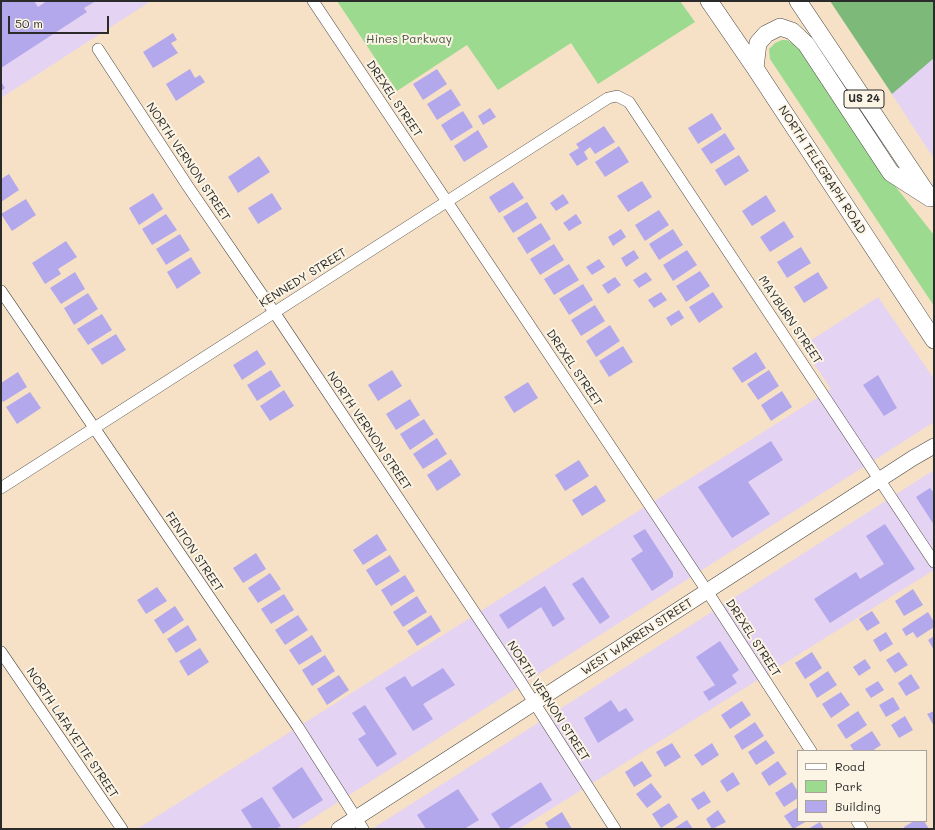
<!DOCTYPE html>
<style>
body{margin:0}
#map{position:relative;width:935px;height:830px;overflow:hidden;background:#f6e1c7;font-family:Mali,sans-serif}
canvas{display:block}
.frame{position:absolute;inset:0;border:2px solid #2b2b2b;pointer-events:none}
.legend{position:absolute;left:797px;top:750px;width:130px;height:72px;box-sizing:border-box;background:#fcf5e5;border:1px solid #a8a49b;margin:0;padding:5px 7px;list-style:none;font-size:12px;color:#2b2b2b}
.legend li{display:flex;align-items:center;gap:8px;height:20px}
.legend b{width:20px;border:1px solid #a8a49b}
.scale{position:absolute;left:8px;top:16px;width:101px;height:18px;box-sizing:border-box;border:2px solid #2b2b2b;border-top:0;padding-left:5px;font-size:12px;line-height:14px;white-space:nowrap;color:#2b2b2b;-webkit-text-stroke:3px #fcf5e5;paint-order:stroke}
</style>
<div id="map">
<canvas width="935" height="830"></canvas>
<div class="frame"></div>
<ul class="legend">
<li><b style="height:5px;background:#fff"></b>Road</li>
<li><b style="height:11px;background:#9cda8f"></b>Park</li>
<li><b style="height:11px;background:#b3a8eb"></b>Building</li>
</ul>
<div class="scale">50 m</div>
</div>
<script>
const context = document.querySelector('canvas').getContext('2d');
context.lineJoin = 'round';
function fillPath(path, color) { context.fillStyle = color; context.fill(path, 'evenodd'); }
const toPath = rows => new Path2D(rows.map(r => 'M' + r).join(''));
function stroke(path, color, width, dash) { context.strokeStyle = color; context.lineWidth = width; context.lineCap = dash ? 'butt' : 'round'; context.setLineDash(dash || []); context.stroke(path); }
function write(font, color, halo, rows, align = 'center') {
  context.font = font + ' Mali,sans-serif'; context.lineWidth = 4; context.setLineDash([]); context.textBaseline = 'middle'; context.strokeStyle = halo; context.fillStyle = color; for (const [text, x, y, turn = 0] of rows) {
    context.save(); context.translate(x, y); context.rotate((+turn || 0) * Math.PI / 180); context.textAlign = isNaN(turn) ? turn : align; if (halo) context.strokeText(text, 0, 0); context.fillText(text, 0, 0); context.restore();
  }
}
const built = toPath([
 [1,1,151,1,1,98],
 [934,47,934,159,884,82],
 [878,297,934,379,934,422,296,829,137,829,831,389,802,346],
 [934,470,934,570,519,829,372,829]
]);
const green = toPath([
 [337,1,680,1,695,22,598,84,571,43,498,90,467,45,397,91],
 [782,40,787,40,799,47,880,167,934,235,934,306,770,59,769,49,775,43]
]);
const forest = toPath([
 [830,1,934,1,934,58,892,94]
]);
const building = toPath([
 [1,1,34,1,38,7,47,1,96,1,84,8,87,12,1,68],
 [173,33,177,40,171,43,178,53,153,68,143,52],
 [190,69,195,78,200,75,205,82,176,101,166,84],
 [437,69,447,84,423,100,413,84],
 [1,82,5,88,1,91],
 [451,89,461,105,437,120,427,104],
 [490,108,496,117,483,125,478,116],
 [463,111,473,127,451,141,441,125],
 [712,113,722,129,698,144,688,128],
 [604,126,615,142,595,154,590,147,584,152,588,159,577,166,569,154,579,148,576,144],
 [478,130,488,147,464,162,454,146],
 [725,133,735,149,711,164,701,149],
 [619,146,629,162,605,177,595,162],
 [739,155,749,171,725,186,715,170],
 [259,156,270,172,238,193,228,177],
 [9,174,19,190,1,202,1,179],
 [642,181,652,197,628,212,617,196],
 [513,182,524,198,499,213,489,197],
 [153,193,163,209,139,225,129,208],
 [272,193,282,209,258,224,248,208],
 [563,194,569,203,556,211,550,203],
 [766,195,776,211,752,226,742,211],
 [26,199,36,215,12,231,1,214],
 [527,202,537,218,513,233,503,217],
 [659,210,669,225,645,241,635,225],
 [166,214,177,230,152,245,142,229],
 [576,214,582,223,569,231,563,223],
 [784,221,794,237,770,252,760,237],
 [541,223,551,239,527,254,517,238],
 [621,229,626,237,613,246,608,237],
 [673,229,683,245,659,260,649,244],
 [180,234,190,250,166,265,156,249],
 [66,241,77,257,58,269,61,274,45,284,32,263],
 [554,244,564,260,540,275,530,259],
 [801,247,811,263,787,278,777,262],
 [634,250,639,258,626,267,621,258],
 [687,250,697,265,673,281,663,265],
 [191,257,201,273,177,289,167,272],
 [599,259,605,267,592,275,586,267],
 [569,264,579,280,554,295,544,279],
 [700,271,710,286,686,302,676,286],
 [75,272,85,289,61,304,50,288],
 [646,272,652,280,639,288,633,280],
 [818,272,828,288,804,303,794,287],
 [615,277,621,285,608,294,602,285],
 [583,284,593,300,569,315,559,299],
 [661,292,667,300,654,308,648,300],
 [713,292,723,307,699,323,689,307],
 [88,293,98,309,74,325,64,308],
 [595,305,605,321,581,336,571,320],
 [679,310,684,318,671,326,666,318],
 [102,314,112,330,88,345,77,329],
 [610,325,620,341,596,357,586,341],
 [116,334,126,350,102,365,91,349],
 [623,346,633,362,609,377,599,361],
 [257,350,266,364,242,380,233,365],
 [756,352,766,368,742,383,732,368],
 [271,370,281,386,257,401,247,385],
 [392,370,402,386,378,401,368,385],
 [769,370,779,386,758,400,747,384],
 [18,372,27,387,3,402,1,399,1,383],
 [878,375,897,408,884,416,863,385],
 [528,382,538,398,514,413,504,397],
 [284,390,294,406,270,421,260,406],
 [782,391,792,407,771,421,761,405],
 [30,392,41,408,17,424,6,407],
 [410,399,420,415,396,430,386,414],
 [424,419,434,434,410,450,400,434],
 [437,438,447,454,423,469,413,454],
 [771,441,783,460,748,482,770,514,732,538,698,487],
 [451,459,461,475,437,491,427,475],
 [579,460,589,476,565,491,555,475],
 [596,485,606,501,582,516,572,500],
 [930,488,934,493,934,525,916,497],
 [885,524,915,569,830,623,814,599,856,572,860,579,884,564,866,536],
 [645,529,673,572,673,577,652,591,631,559,643,551,633,536],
 [377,534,387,550,363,565,353,550],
 [256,553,266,569,243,583,233,568],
 [390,555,400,571,376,586,366,570],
 [270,573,281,589,258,603,248,588],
 [405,575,415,591,391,606,381,590],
 [583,577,610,617,600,624,572,584],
 [545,586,565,619,553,627,541,607,508,629,499,615],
 [157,587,167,601,146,614,137,600],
 [913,589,923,605,904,616,895,601],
 [284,594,294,610,271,624,261,609],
 [417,596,427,612,403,627,393,612],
 [175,606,184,620,163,634,154,620],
 [872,611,880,623,867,631,859,619],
 [928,612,934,622,934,627,917,638,913,632,906,636,902,629],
 [298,615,308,630,285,645,275,630],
 [431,615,441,631,417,646,407,631],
 [188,625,197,640,176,653,167,639],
 [886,632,893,644,880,652,873,640],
 [312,635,322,651,299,665,289,650],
 [934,636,934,650,928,640],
 [720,641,739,670,732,675,737,683,709,701,703,692,715,685,696,657],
 [200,648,209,662,188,676,179,661],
 [812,652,822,668,805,679,795,663],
 [899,652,908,665,895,673,886,660],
 [325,655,335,671,312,686,302,670],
 [865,659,871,668,859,676,853,667],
 [443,668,455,685,423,704,433,719,413,731,385,688,405,676,412,687],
 [828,671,837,685,817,698,809,684],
 [911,674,920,688,906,696,898,683],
 [339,675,349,690,327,705,317,689],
 [878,681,884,690,871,698,865,689],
 [841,692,850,705,831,718,822,704],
 [893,697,900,709,886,717,879,705],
 [611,700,619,712,626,708,634,720,598,743,584,718],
 [742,701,751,715,730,729,721,715],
 [365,705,397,754,377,767,358,739,366,734,352,713],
 [858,711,867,725,846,739,837,725],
 [934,711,934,726,927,714],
 [905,716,913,730,899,738,891,725],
 [755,722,764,736,742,750,734,736],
 [872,731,881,745,872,751,854,751,850,745],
 [766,740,775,753,756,765,748,752],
 [672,743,681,757,665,767,656,752],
 [712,743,719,755,702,766,694,755],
 [642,761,652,776,634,787,625,772],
 [778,761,787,774,769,786,761,773],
 [302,767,323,800,293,819,272,788],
 [733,772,740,784,727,792,720,781],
 [541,782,552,800,507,829,501,829,491,814],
 [792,782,798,792,798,798,784,807,775,793],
 [651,783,662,797,647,808,636,794],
 [458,789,479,820,464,829,426,829,417,815],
 [704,791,711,802,698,810,691,799],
 [262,797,281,826,276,829,253,829,241,810],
 [669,803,678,817,661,828,652,814],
 [798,807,798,821,807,821,793,829,784,816],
 [718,810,726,822,712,829,706,819],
 [562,812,572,829,549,829,545,823],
 [687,820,693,829,673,829],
 [914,821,924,821,929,829,905,829,904,827],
 [820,822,824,829,808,829]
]);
const minor = toPath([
 [313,1,707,591,811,751],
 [98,49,189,188,274,312,519,679,615,829],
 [1,291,298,727,363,829],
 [1,488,608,98,617,96,629,102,934,562],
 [1,652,122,829],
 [857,821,862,829]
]);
const secondary = toPath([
 [339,829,913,458,934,446]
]);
const primary = toPath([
 [709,1,755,68,934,340],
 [798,1,926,192],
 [755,68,758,43,766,34,780,27,792,31,806,44,891,173,930,198]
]);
const shields = [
 [864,99,40]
];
const shieldNames = [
 ["US 24",864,99]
];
const parkNames = [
 ["Hines Parkway",409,39]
];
const streetNames = [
 ["DREXEL STREET",394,99,56],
 ["NORTH VERNON STREET",188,162,56],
 ["NORTH TELEGRAPH ROAD",822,170,57],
 ["KENNEDY STREET",303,278,-32],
 ["MAYBURN STREET",790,320,56],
 ["DREXEL STREET",574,368,56],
 ["NORTH VERNON STREET",369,431,56],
 ["FENTON STREET",194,552,56],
 ["WEST WARREN STREET",637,637,-33],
 ["DREXEL STREET",753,638,57],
 ["NORTH VERNON STREET",548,701,57],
 ["NORTH LAFAYETTE STREET",72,733,56]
];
fillPath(built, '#e4d3f2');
fillPath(green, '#9cda8f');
fillPath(forest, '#7dba7a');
fillPath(building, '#b3a8eb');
stroke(minor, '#494642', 12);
stroke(secondary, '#494642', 16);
stroke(primary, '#494642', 18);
stroke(minor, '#fff', 11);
stroke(secondary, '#fff', 15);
stroke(primary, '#fff', 17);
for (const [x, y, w] of shields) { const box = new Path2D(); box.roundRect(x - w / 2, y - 9, w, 18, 3); context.fillStyle = '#fcf5e5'; context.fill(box); stroke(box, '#2b2b2b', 1); }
write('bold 11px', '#2b2b2b', null, shieldNames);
write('12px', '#475744', '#fcf5e5', parkNames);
write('12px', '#2b2b2b', '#fcf5e5', streetNames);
</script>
